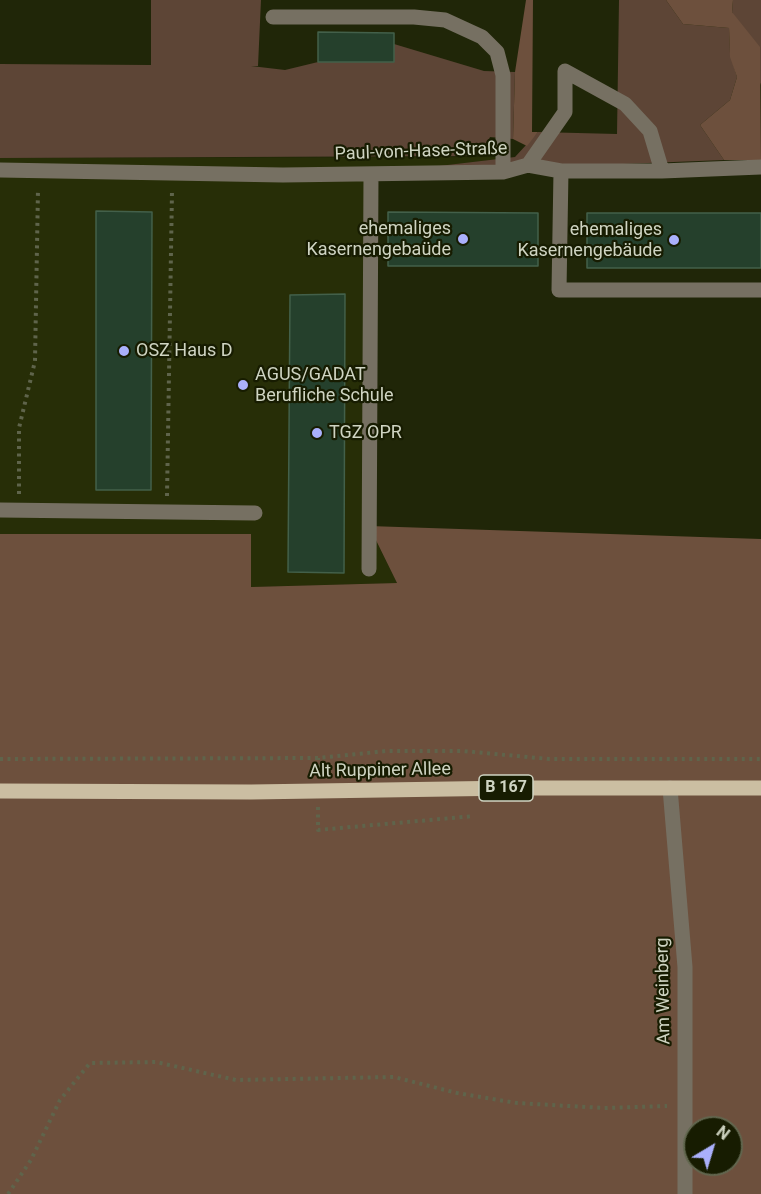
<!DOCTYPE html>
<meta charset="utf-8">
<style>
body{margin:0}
#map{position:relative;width:761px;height:1194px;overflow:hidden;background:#202608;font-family:Roboto,sans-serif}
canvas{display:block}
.north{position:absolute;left:683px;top:1116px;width:60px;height:60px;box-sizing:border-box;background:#171c01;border:2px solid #61664e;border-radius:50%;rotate:38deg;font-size:16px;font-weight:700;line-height:24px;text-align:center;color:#cfd4c2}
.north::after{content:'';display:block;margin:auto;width:21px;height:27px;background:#aab0fb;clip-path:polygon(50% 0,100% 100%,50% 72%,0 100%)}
</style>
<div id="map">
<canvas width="761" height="1194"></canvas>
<div class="north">N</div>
</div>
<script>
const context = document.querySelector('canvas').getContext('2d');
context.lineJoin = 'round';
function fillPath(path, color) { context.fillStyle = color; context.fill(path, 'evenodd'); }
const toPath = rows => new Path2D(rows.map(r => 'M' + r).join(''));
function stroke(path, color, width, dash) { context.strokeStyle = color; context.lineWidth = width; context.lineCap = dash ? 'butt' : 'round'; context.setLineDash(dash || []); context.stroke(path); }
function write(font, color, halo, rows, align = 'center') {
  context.font = font + ' Roboto,sans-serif'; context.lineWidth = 4.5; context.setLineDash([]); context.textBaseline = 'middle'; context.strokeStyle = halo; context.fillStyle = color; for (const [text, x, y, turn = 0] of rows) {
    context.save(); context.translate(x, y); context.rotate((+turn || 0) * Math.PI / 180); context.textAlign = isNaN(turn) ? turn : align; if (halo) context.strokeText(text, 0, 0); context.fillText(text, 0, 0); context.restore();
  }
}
const built = toPath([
 [516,157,371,174,369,526,397,583,250,587,251,534,0,534,0,158]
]);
const green = toPath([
 [151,0,261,0,258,66,251,66,285,70,318,62,393,62,394,44,484,71,515,72,513,139,490,137,484,150,473,156,0,158,0,64,151,65],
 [619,0,666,0,683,24,729,28,730,53,737,77,730,100,700,125,724,160,371,174,515,157,538,132,617,134],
 [733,0,761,0,761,85,732,12]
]);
const forest = toPath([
 [526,0,533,0,532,132,538,132,527,146,513,139,515,72],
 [666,0,733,0,732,12,760,47,761,160,724,160,700,125,730,100,737,77,730,57,729,28,683,24],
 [369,526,761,539,761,1194,0,1194,0,534,251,534,251,587,397,583],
 [695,1128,731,1128,731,1164,695,1164]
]);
const building = toPath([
 [318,32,394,33,394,62,318,62,318,32],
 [96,211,152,212,151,490,96,490,96,211],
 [388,212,538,213,538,266,388,266,388,212],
 [587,213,761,213,761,268,587,268,587,213],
 [345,294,344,573,288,572,290,295,345,294]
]);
const path = toPath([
 [19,494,19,428,35,361,38,189],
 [167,496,172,191],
 [0,759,318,758,386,751,463,751,549,759,761,759],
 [318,775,318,758],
 [318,807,318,830,474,816],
 [8,1194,31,1160,60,1100,90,1063,156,1062,236,1080,394,1077,457,1093,517,1103,604,1108,667,1106]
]);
const minor = toPath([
 [273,17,414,17,445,20,482,37,497,52,503,75,503,172],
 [528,165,565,112,565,71,625,104,650,131,662,171],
 [0,170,283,175,503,172,528,165,561,171,662,171,761,167],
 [561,171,559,290,761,290],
 [0,510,255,513],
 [369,569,371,174],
 [670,788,685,967,685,1194]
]);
const major = toPath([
 [0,791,251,792,515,788,761,788]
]);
const markers = [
 [463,239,6,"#aab0fb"],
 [674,240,6,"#aab0fb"],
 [124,351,6,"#aab0fb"],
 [243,385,6,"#aab0fb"],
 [317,433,6,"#aab0fb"]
];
const shields = [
 [506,788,54]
];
const shieldNames = [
 ["B 167",506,788]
];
const streetNames = [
 ["Paul-von-Hase-Straße",421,152,-2],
 ["Alt Ruppiner Allee",380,771,-1],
 ["Am Weinberg",664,991,-91]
];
const poiNames = [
 ["ehemaliges",451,229,"right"],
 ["Kasernengebaüde",451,250,"right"],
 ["ehemaliges",662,230,"right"],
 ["Kasernengebäude",662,251,"right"],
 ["OSZ Haus D",136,351],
 ["AGUS/GADAT",255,375],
 ["Berufliche Schule",255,396],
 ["TGZ OPR",329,433]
];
fillPath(built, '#272e07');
fillPath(green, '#5d4536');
fillPath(forest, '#6d503d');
fillPath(building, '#25402c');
stroke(building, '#43604a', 1.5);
stroke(path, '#5f644b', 4, [3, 4.5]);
stroke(minor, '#767062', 15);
stroke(major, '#cbbea2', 15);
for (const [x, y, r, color] of markers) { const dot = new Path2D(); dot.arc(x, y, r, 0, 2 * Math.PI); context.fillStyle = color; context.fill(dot); stroke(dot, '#171c01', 2); }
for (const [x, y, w] of shields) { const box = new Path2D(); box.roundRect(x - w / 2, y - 13, w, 26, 4.5); context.fillStyle = '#171c01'; context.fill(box); stroke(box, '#cfd4c2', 1.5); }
write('bold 16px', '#cfd4c2', null, shieldNames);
write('18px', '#cfd4c2', '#171c01', streetNames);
write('18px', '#cfd4c2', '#171c01', poiNames, 'left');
</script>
